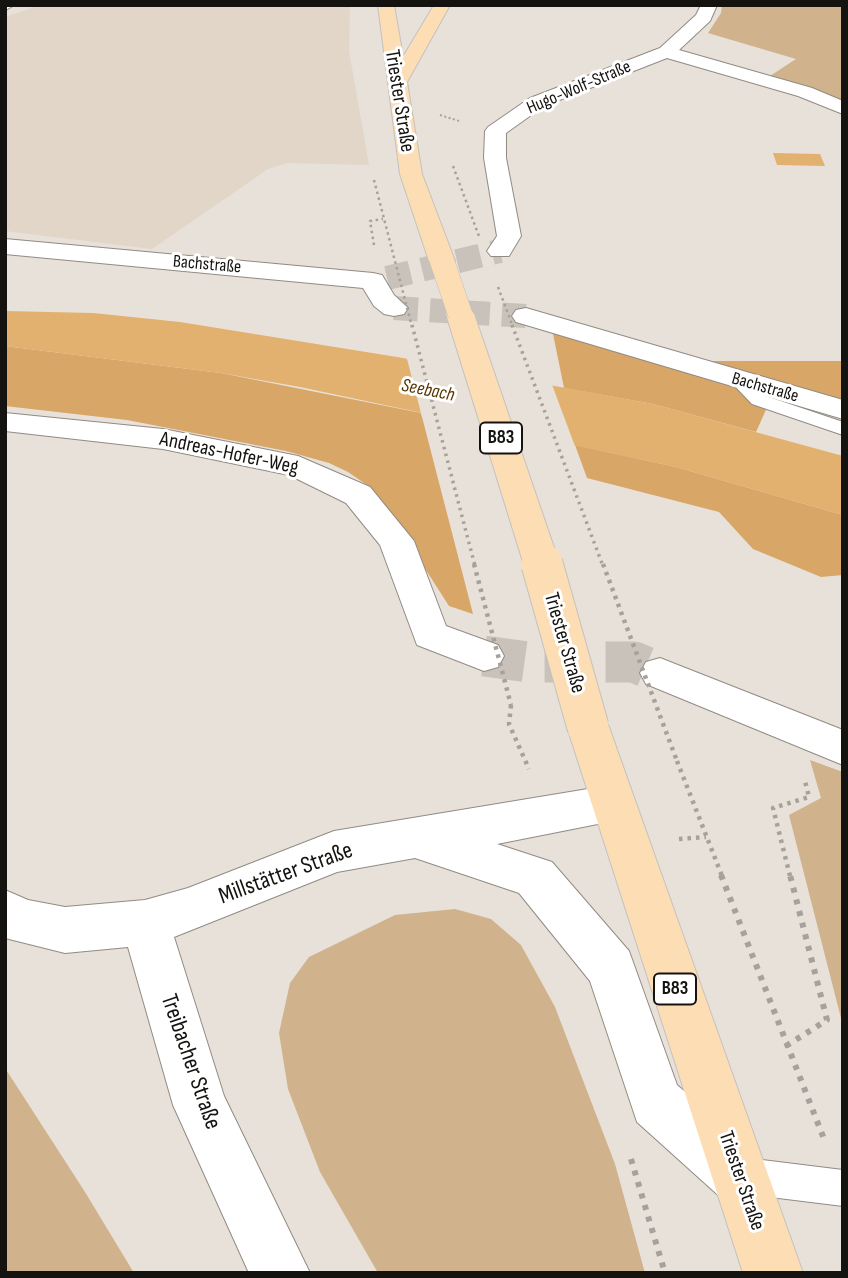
<!DOCTYPE html>
<meta charset="utf-8">
<style>
body{margin:0}
#map{position:relative;width:848px;height:1278px;overflow:hidden;background:#e8e1d9;font-family:"Sofia Sans Condensed",sans-serif}
canvas{display:block}
.frame{position:absolute;inset:0;border:7px solid #151310;pointer-events:none}
</style>
<div id="map">
<canvas width="848" height="1278"></canvas>
<div class="frame"></div>
</div>
<script>
const context = document.querySelector('canvas').getContext('2d');
context.lineJoin = 'round';
function fillPath(path, color) { context.fillStyle = color; context.fill(path, 'evenodd'); }
const toPath = rows => new Path2D(rows.map(r => 'M' + r).join(''));
function stroke(path, color, width, dash) { context.strokeStyle = color; context.lineWidth = width; context.lineCap = dash ? 'butt' : 'round'; context.setLineDash(dash || []); context.stroke(path); }
function write(font, color, halo, rows, align = 'center') {
  context.font = font + ' "Sofia Sans Condensed",sans-serif'; context.lineWidth = 6; context.setLineDash([]); context.textBaseline = 'middle'; context.strokeStyle = halo; context.fillStyle = color; for (const [text, x, y, turn = 0] of rows) {
    context.save(); context.translate(x, y); context.rotate((+turn || 0) * Math.PI / 180); context.textAlign = isNaN(turn) ? turn : align; if (halo) context.strokeText(text, 0, 0); context.fillText(text, 0, 0); context.restore();
  }
}
const built = toPath([
 [40,5,350,5,349,51,369,165,288,163,268,169,152,249,5,231,5,17]
]);
const green = toPath([
 [722,5,843,5,843,103,770,76,796,59,708,33,721,13],
 [810,760,843,772,843,1026,789,815,821,798],
 [455,909,491,919,521,945,555,1007,615,1164,645,1273,378,1273,320,1172,288,1089,279,1033,290,983,309,957,395,915],
 [5,1068,85,1192,134,1273,7,1273]
]);
const forest = toPath([
 [551,324,688,361,843,361,843,403,777,385,756,432,653,404,564,388],
 [5,346,221,373,421,413,473,614,449,606,383,503,367,485,348,472,329,463,286,451,127,420,5,406],
 [575,445,676,467,843,515,843,575,821,577,753,549,719,512,587,478]
]);
const water = toPath([
 [773,153,820,154,825,166,777,165],
 [5,311,93,313,180,322,397,357,653,404,843,456,843,515,676,467,300,387,221,373,5,346]
]);
const pier = toPath([
 [406,355,551,382,576,449,422,417]
]);
const streetTunnelFar1 = toPath([
 [387,278,500,251],
 [394,308,526,316]
]);
const streetTunnel = toPath([
 [484,656,528,662,634,662,660,673]
]);
const pathFar3 = toPath([
 [440,115,459,121]
]);
const pathFar2 = toPath([
 [374,245,370,221,383,219]
]);
const pathFar1 = toPath([
 [511,705,509,724,529,769],
 [677,761,722,876],
 [679,839,706,837],
 [790,876,773,808,809,797,805,781]
]);
const path = toPath([
 [721,875,824,1139],
 [786,1046,827,1020,790,875],
 [631,1159,665,1273]
]);
const lane = toPath([
 [738,374,745,376,766,396,843,422,843,435,752,404,729,380,738,374],
 [738,1157,843,1170,843,1206,738,1193,725,1188,720,1175,725,1162,738,1157]
]);
const street = toPath([
 [701,5,717,5,710,21,679,50,812,88,843,101,843,114,798,96,667,58,544,106,506,133,506,158,521,236,509,256,491,256,487,251,497,236,484,158,485,131,488,127,530,98,660,48,696,15,701,5],
 [5,239,373,273,382,275,394,295,408,308,404,314,394,316,384,314,374,306,363,288,5,254,5,239],
 [526,308,843,400,843,419,516,322,512,316,516,310,526,308],
 [5,413,163,429,298,456,370,487,414,541,446,626,498,645,504,656,498,667,484,671,417,645,380,545,346,503,289,475,163,449,5,431,5,413],
 [660,658,843,730,843,765,646,684,640,673,646,662,660,658]
]);
const secondary = toPath([
 [5,5,14,5,6,10,5,5],
 [612,785,628,790,634,804,628,818,497,844,552,862,629,951,677,1085,758,1155,766,1175,758,1195,738,1203,718,1195,637,1122,590,981,519,893,415,858,337,872,174,937,224,1096,310,1273,249,1273,173,1105,128,947,65,953,5,938,5,890,28,900,65,907,145,900,188,888,334,831,612,785]
]);
const primary = toPath([
 [378,5,394,5,403,57,434,5,450,5,407,82,422,174,455,261,451,266,442,269,433,266,429,261,400,174,378,5],
 [460,306,470,308,474,314,559,562,554,571,541,575,528,571,523,562,446,314,450,308,460,306],
 [588,710,603,715,609,727,803,1273,743,1273,567,727,573,715,588,710]
]);
const pathBridgeFar2 = toPath([
 [453,166,480,239],
 [374,180,412,327],
 [498,287,513,327]
]);
const pathBridgeFar1 = toPath([
 [412,325,475,566],
 [512,325,603,566]
]);
const pathBridge = toPath([
 [474,564,511,705],
 [603,564,677,761]
]);
const primaryBridgeFar2 = toPath([
 [442,261,460,314]
]);
const primaryBridgeFar1 = toPath([
 [541,562,542,566]
]);
const primaryBridge = toPath([
 [542,564,588,727]
]);
const farStreetnames = [
 ["Hugo-Wolf-Straße",579,88,-23],
 ["Bachstraße",207,265,5],
 ["Bachstraße",765,388,16]
];
const farWaternames = [
 ["Seebach",428,391,11]
];
const shields = [
 [501,438,42],
 [675,989,42]
];
const shieldNames = [
 ["B83",501,438],
 ["B83",675,989]
];
const streetNames = [
 ["Triester Straße",399,101,81],
 ["Andreas-Hofer-Weg",229,454,12],
 ["Triester Straße",564,643,74],
 ["Triester Straße",741,1181,71]
];
const nearStreetnames = [
 ["Millstätter Straße",286,874,-20],
 ["Treibacher Straße",190,1062,71]
];
fillPath(built, '#e1d6c7');
fillPath(green, '#d0b28c');
fillPath(forest, '#d8a666');
fillPath(water, '#e2b06f');
fillPath(pier, '#e8e1d9');
stroke(streetTunnelFar1, '#c8c2bb', 24, [24, 12]);
stroke(streetTunnel, '#c8c2bb', 41, [41, 20]);
stroke(lane, '#918b84', 2);
stroke(street, '#918b84', 2);
stroke(secondary, '#918b84', 2);
stroke(primary, '#c2c2c1', 2);
stroke(pathFar3, '#a7a19b', 2, [2, 2.5]);
stroke(pathFar2, '#a7a19b', 2.5, [2.5, 3.5]);
stroke(pathFar1, '#a7a19b', 4.5, [3.5, 5]);
stroke(path, '#a7a19b', 6, [5, 7]);
fillPath(lane, '#fff');
fillPath(street, '#fff');
fillPath(secondary, '#fff');
fillPath(primary, '#fdddb3');
stroke(primaryBridgeFar2, '#c2c2c1', 25, []);
stroke(primaryBridgeFar1, '#c2c2c1', 33, []);
stroke(primaryBridge, '#c2c2c1', 43, []);
stroke(pathBridgeFar2, '#a7a19b', 2.5, [2.5, 3.5]);
stroke(pathBridgeFar1, '#a7a19b', 3.5, [2.5, 4.5]);
stroke(pathBridge, '#a7a19b', 4.5, [3.5, 5]);
stroke(primaryBridgeFar2, '#fdddb3', 24);
stroke(primaryBridgeFar1, '#fdddb3', 32);
stroke(primaryBridge, '#fdddb3', 41);
write('18px', '#151310', '#fff', farStreetnames);
write('italic 19px', '#563600', '#fff', farWaternames);
for (const [x, y, w] of shields) { const box = new Path2D(); box.roundRect(x - w / 2, y - 15.5, w, 31, 5); context.fillStyle = '#fff'; context.fill(box); stroke(box, '#151310', 2); }
write('bold 19px', '#151310', null, shieldNames);
write('21px', '#151310', '#fff', streetNames);
write('24px', '#151310', '#fff', nearStreetnames);
</script>
